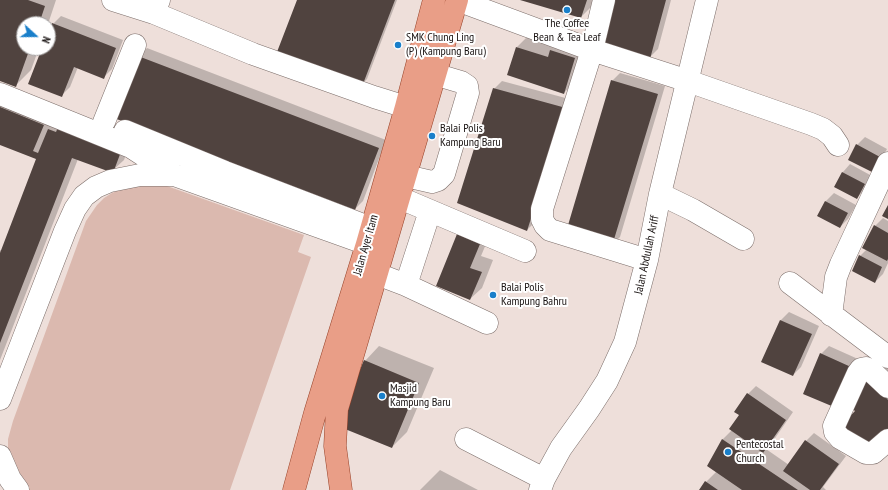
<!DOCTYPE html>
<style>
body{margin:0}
#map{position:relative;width:888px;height:490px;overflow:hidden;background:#eedfda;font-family:"PT Sans Narrow",sans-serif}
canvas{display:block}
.north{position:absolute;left:16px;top:16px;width:40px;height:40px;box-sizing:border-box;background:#fff;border:1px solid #a3a1a1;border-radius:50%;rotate:111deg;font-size:11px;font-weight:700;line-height:16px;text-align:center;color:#1a1413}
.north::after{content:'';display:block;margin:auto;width:14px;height:18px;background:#197fca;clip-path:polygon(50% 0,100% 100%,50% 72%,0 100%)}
</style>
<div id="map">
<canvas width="888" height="490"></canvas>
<div class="north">N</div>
</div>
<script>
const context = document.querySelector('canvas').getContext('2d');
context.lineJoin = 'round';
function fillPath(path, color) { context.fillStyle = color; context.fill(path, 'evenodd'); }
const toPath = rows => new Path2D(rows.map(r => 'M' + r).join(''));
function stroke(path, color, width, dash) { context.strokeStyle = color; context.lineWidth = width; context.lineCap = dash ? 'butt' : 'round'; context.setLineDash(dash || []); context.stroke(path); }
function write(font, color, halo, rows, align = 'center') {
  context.font = font + ' "PT Sans Narrow",sans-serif'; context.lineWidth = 4; context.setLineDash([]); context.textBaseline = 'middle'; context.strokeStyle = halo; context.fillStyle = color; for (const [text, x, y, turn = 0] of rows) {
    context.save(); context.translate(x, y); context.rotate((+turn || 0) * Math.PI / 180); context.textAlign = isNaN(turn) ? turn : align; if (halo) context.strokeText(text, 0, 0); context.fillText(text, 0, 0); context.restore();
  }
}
const green = toPath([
 [153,181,304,235,298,252,311,257,230,490,26,490,8,451,8,439,13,421,86,221,97,205,104,198,112,193,122,188]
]);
const shadow = toPath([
 [0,0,56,0,48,24,24,24,24,48,39,48,31,70,16,85,0,80],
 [298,0,397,0,367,79,363,83],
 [522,0,596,0,596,2,581,17],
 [609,0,671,0,658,49,650,57],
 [61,16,123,40,112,69,104,77,78,67,70,87,62,95,43,48,48,48,48,36,53,24],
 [528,36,586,47,575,81,564,93,517,47],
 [147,48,386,140,363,201,355,209,139,56],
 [620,73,665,86,620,237,612,245,612,81],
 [502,81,573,100,535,222,527,230,494,89],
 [0,87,58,110,51,127,60,118,133,137,124,160,112,171,78,159,0,360,0,250,2,251,37,159,0,144],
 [865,137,887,149,879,163,857,145],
 [850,164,872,176,864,190,857,198,835,187,843,172],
 [834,193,856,205,848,219,840,227,818,216,826,201],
 [883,218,888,221,888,263,883,274,875,282,860,256,867,249,875,226],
 [491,232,481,256,493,260,482,288,470,299,458,235],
 [789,312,819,326,801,367,793,375,763,362,781,320],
 [379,346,434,368,407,432,392,447,365,361],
 [829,346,858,359,834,406,821,354],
 [888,357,888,429,848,424,856,411,854,399],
 [756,386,793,412,771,444,766,449,789,465,806,441,814,433,846,456,823,487,826,490,701,490,706,482,717,471,708,465,723,439,732,430,740,415,748,394],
 [440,470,478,490,420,490]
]);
const building = toPath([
 [0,0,28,0,45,6,39,24,24,24,24,48,30,48,16,87,0,81],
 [297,0,395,0,363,84,277,52],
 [520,0,587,0,581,18],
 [608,0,666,0,650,59,600,45],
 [52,23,116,48,104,79,74,67,62,97,28,84,42,48,48,48,48,33],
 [516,47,548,57,550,50,575,58,564,94,507,75],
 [138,56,379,148,355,210,114,118],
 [611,80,658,94,612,246,566,232],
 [493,88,566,108,527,231,457,203],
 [0,107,44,125,33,151,38,153,48,129,56,132,59,125,122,149,113,173,72,158,0,343,0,253,36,159,0,145],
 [856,144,880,157,872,172,848,160],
 [842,172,865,184,857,199,834,187],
 [825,201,848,213,840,228,817,216],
 [888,205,888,219,882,216],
 [874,225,888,233,888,259,887,261,862,248],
 [457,234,480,244,470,268,482,272,470,300,436,286],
 [859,255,882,267,875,283,852,271],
 [780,320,812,334,793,376,761,362],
 [820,353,851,367,834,407,803,394],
 [364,360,419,383,392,448,345,429,344,408],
 [868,376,888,400,888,430,866,448,840,431,847,424,844,422,855,411,850,407],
 [747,393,786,420,763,453,729,429,739,415,734,412],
 [722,439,798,490,742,490,707,466],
 [805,440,839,464,820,490,810,490,783,471],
 [705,481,718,490,699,490]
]);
const minor = toPath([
 [113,0,154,13],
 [159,0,154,13,253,54,374,97,406,107],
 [457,0,592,50,688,81,811,124,823,129,832,136,838,145],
 [604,0,592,50,542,209,542,219,545,225,550,230,647,260],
 [0,94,131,147,174,175,367,244],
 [104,122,135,45],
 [125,131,225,172,371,228],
 [406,176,432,182,438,180,444,174,468,93,467,86,461,82,434,74],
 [660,194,693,210,743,239],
 [400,198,525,251],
 [377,274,406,285,487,323],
 [790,283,888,357],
 [406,285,430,211],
 [831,315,836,277,841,264,888,163],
 [888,387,870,370,866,368,861,369,858,373,834,426,835,432,840,438,866,453,873,453,888,440],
 [0,399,65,231,75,209,84,196,96,187,110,181,140,175,174,175],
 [466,439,544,479],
 [0,456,10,479,18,490],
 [540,490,544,479,561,448,589,409,607,381,625,342,647,260,660,194,707,0]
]);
const major = toPath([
 [294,490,315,413,367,244,406,107,434,0],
 [341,490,335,446,337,409,457,0]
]);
const markers = [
 [567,10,4,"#197fca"],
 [398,45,4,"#197fca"],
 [432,136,4,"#197fca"],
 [493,295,4,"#197fca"],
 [382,396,4,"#197fca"],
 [728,452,4,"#197fca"]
];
const poiNames = [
 ["The Coffee",567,24,"center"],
 ["Bean & Tea Leaf",567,38,"center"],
 ["SMK Chung Ling",406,38],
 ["(P) (Kampung Baru)",406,52],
 ["Balai Polis",440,129],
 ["Kampung Baru",440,143],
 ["Balai Polis",501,288],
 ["Kampung Bahru",501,302],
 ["Masjid",390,389],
 ["Kampung Baru",390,403],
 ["Pentecostal",736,445],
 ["Church",736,459]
];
const streetNames = [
 ["Jalan Ayer Itam",366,245,-74],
 ["Jalan Abdullah Ariff",647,255,-78]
];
fillPath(green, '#dbb9af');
fillPath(shadow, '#0003');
fillPath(building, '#50433f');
stroke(minor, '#7c6e6a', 23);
stroke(major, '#97432a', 23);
stroke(minor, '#fff', 22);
stroke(major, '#e99e87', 22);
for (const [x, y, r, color] of markers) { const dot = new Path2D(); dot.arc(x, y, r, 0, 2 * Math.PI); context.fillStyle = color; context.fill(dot); stroke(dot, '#fff', 1.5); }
write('12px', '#1a1413', '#fff', poiNames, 'left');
write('12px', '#1a1413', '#fff', streetNames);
</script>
